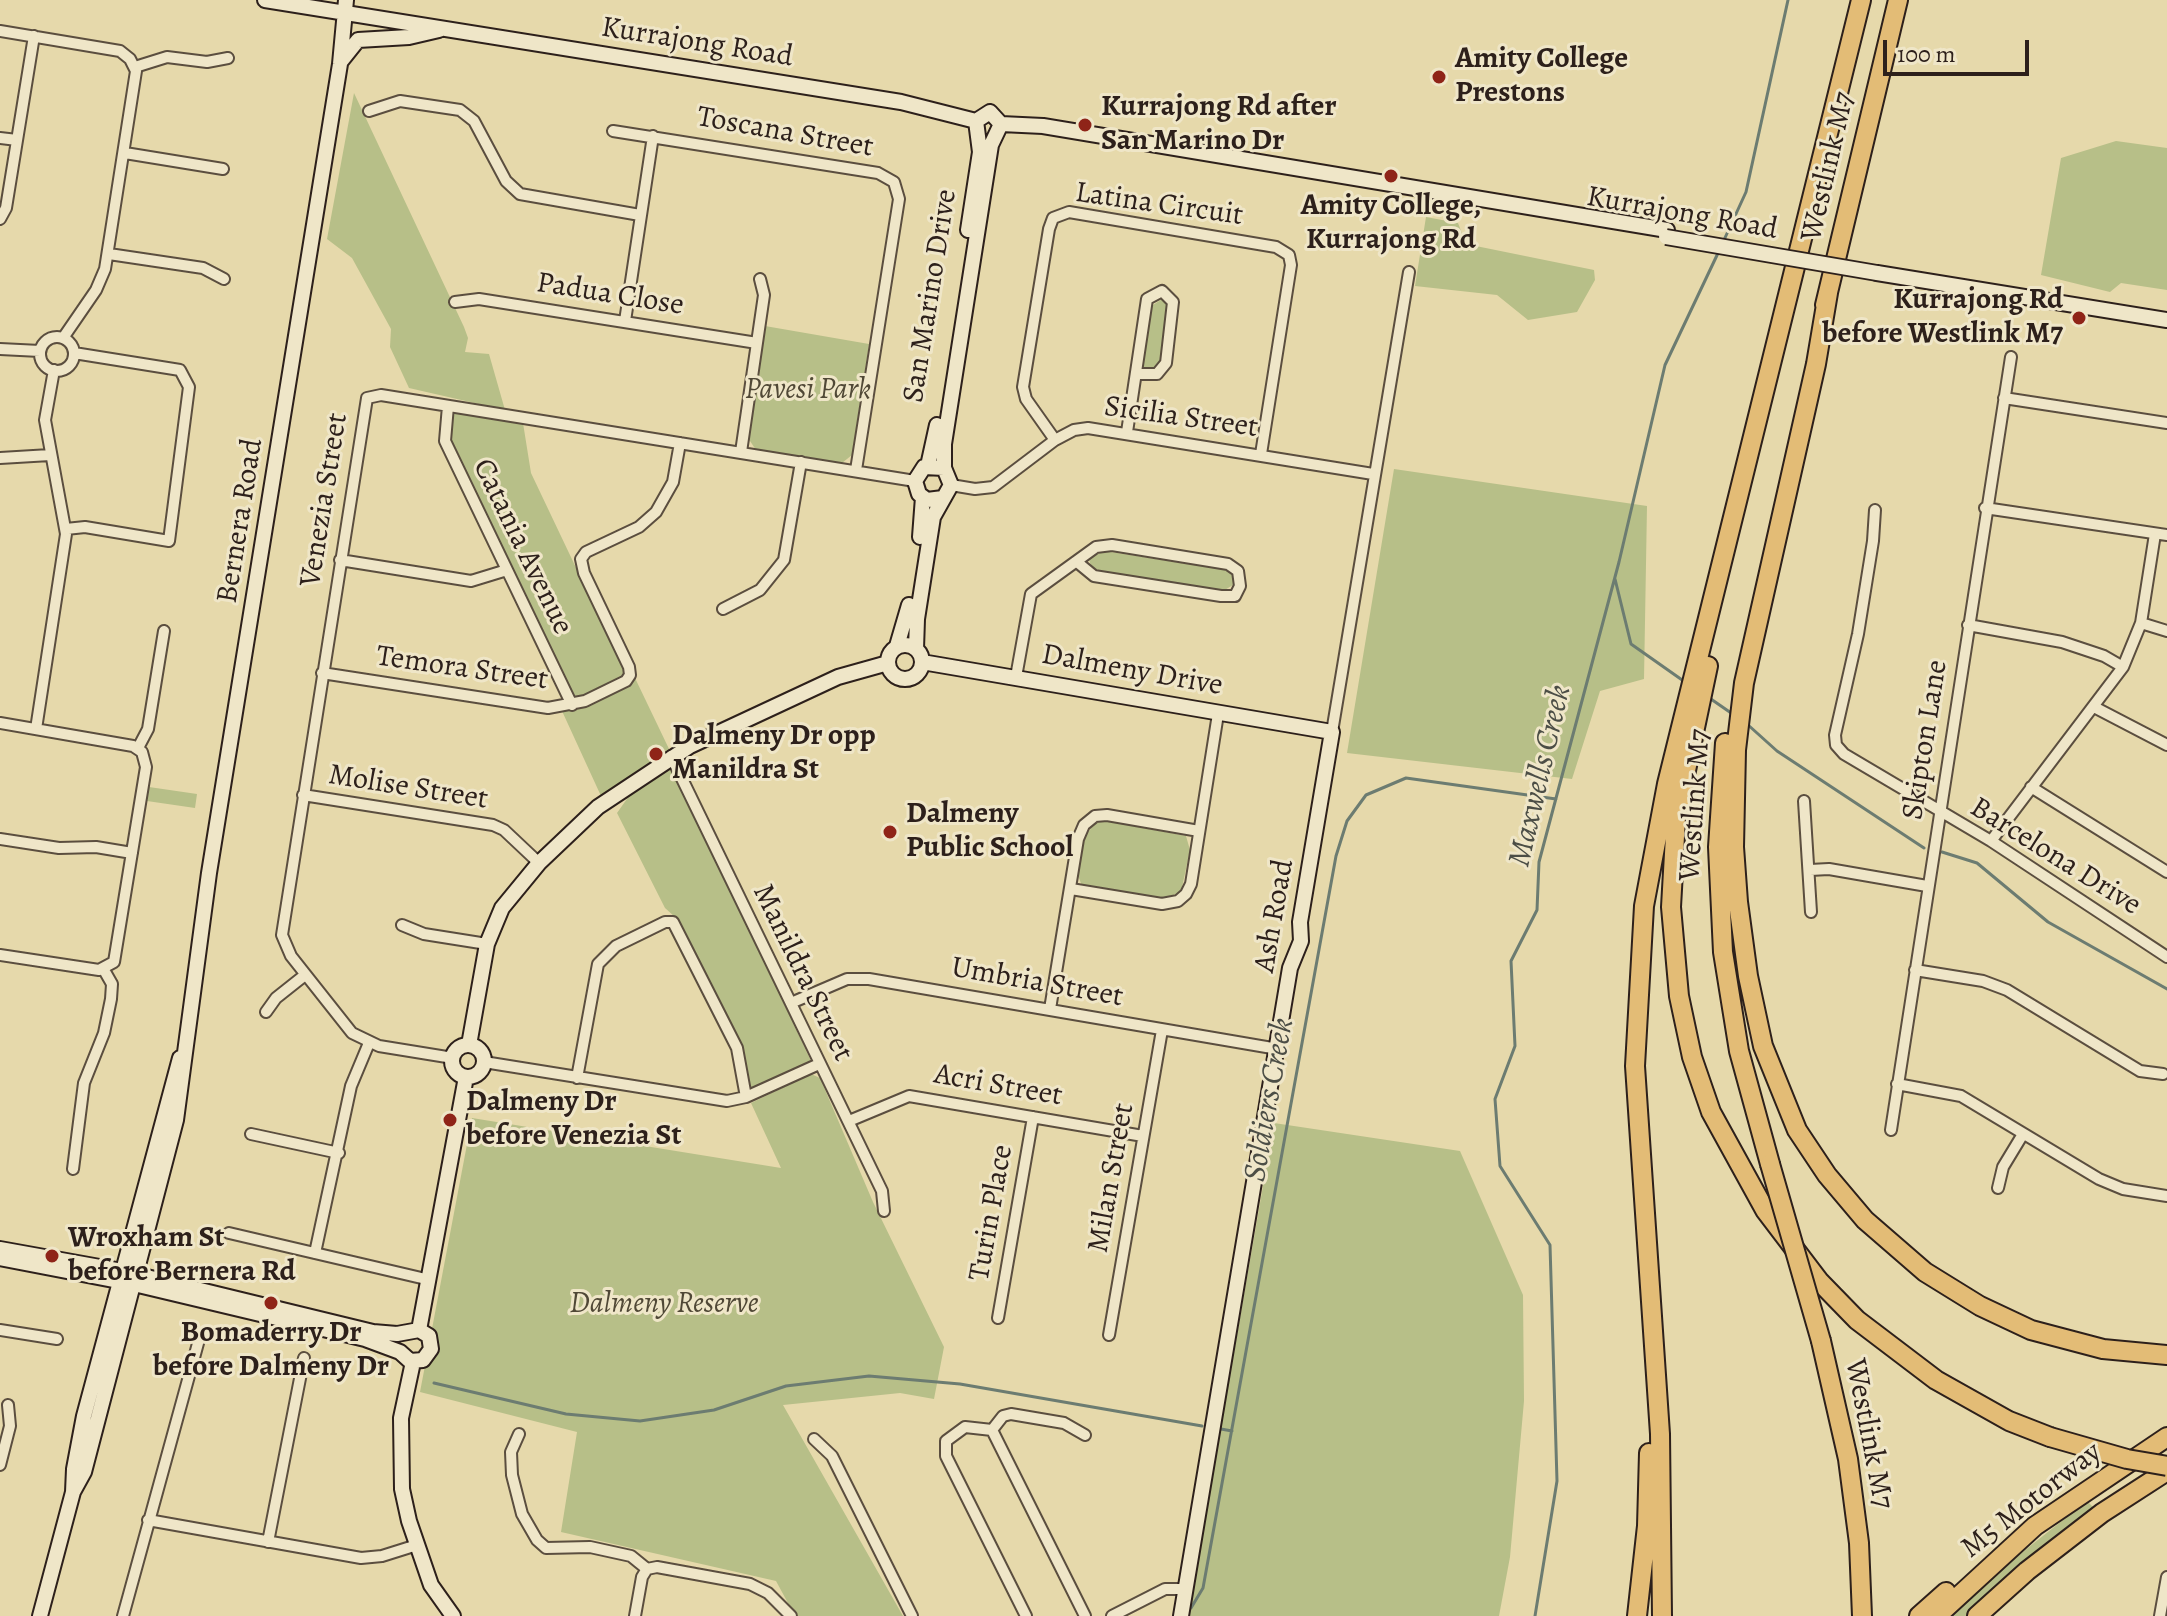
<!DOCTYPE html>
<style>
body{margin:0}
#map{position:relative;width:2167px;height:1616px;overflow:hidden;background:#e6d9ab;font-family:Alegreya,serif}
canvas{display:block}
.scale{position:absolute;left:1883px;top:40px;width:146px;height:36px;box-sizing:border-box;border:4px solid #2d201b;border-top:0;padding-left:10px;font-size:24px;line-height:28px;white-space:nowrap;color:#2d201b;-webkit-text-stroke:6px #efe6c8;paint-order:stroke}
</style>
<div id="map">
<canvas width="2167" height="1616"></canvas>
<div class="scale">100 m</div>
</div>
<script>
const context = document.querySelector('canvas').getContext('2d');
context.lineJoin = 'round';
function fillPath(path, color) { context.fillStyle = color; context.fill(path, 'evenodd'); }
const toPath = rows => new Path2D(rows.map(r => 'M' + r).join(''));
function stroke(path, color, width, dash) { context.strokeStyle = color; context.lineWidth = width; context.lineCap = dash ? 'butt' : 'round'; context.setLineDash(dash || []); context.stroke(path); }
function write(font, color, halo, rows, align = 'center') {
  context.font = font + ' Alegreya,serif'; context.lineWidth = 6; context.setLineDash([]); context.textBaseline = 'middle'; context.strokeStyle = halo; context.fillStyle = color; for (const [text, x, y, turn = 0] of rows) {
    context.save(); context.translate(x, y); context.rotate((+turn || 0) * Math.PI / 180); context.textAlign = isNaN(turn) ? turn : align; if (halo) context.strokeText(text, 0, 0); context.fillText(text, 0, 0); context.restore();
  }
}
const green = toPath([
 [354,93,464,327,468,338,465,352,489,354,505,410,409,388,390,347,391,329,352,258,327,239],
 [2116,141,2167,148,2167,290,2121,283,2110,292,2041,275,2061,158],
 [1426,217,1458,223,1466,244,1594,270,1595,280,1577,312,1528,320,1497,295,1415,286],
 [1162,299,1168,303,1169,310,1161,363,1157,370,1150,371,1143,367,1142,359,1150,307],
 [765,326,869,344,852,455,842,463,756,450,748,438],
 [454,412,523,423,531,473,626,673,620,680,574,701,450,439],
 [1394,469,1647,506,1644,679,1600,691,1572,779,1347,753],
 [1104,551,1227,570,1234,577,1233,585,1223,591,1092,570,1089,559],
 [635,678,670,751,622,787,601,796,562,711,575,710],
 [671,764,812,1063,750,1089,742,1050,675,917,665,908,617,813,629,796],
 [149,787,197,794,195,808,147,801],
 [1107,821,1186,836,1190,850,1181,892,1159,900,1082,886,1077,873,1083,839,1095,823],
 [811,1074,820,1078,873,1202,944,1347,934,1399,900,1393,783,1405,903,1616,795,1616,776,1581,561,1532,577,1432,420,1392,472,1118,781,1168,751,1103],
 [1274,1123,1460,1151,1523,1295,1524,1401,1510,1557,1499,1616,1188,1616],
 [2087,1501,2095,1509,1966,1616,1950,1616,2005,1566]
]);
const stream = toPath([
 [1724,240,1746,192,1788,0],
 [1615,579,1631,644,1685,682],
 [1708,697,1734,715],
 [1747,724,1777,751,1924,848],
 [1942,852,1977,863,2048,922,2167,989],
 [434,1383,566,1414,640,1421,714,1410,786,1386,869,1376,960,1384,1202,1426],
 [1221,1429,1232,1431],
 [1191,1608,1203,1588,1336,856,1347,821,1366,795,1406,778,1556,799],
 [1535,1616,1557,1481,1550,1245,1500,1166,1495,1099,1515,1046,1511,961,1537,910,1539,862,1619,562,1665,365,1719,251]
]);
const street = toPath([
 [0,31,120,51,130,59,136,71,105,269,96,290,63,338],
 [135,67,167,57,207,62,228,58],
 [369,111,400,101,460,110,474,121,506,181,520,194,640,215],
 [613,131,878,173,894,182,899,199,856,470],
 [0,138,17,140],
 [125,153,223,169],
 [0,219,6,208,34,36],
 [109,254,203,268,224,279],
 [455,302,479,299,757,343],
 [625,321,653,136],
 '40 354a17 17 0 1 1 34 0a17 17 0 1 1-34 0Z',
 [0,349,40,351],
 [2004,398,2167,423],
 [448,406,445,441,572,705],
 [1127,432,1147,299,1162,291,1173,302,1166,363,1157,374,1137,374],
 [1055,440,1026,399,1023,387,1049,229,1053,218,1069,212,1276,247,1289,255,1291,265,1261,454],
 [741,452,764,295,760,279],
 [0,458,50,455],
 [951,485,975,489,993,487,1055,440,1074,430,1088,428,1373,474],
 [1985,508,2167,535],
 [1875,510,1873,541,1858,634,1835,735,1836,745,1844,754,1991,841,2167,957],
 [66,529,85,527,169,541,189,387,180,370,74,353],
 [340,560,471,581,507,570],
 [723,609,760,590,784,560,801,462],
 [2141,623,2167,631],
 [1968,625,2062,642,2104,656,2123,667],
 [322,673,548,708,585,701,626,681,630,675,629,667,584,573,581,559,586,552,639,527,656,512,673,482,680,443],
 [1016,677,1031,594,1096,547,1112,545,1228,564,1238,571,1240,586,1235,596,1221,596,1094,576,1077,562],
 [2094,707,2167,745],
 [0,723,133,746,142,752,146,767,114,962,99,970,0,955],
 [36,729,66,534,45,420,54,370],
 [1332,732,1409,272],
 [138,748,148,729,164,631],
 [671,756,882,1191,884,1211],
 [2031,787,2167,872],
 [303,795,493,825,504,830,539,863],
 [1804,801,1811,912],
 [0,839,59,848,96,847,132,853],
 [1991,841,2123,667,2141,623,2155,534],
 [1810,870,1829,869,1927,886],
 [1071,889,1162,904,1178,901,1186,894,1191,884,1218,714],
 [402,925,424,934,487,944],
 [1915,970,1983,981,2007,990,2140,1071,2163,1074],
 [791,1003,847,979,869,979,1278,1049],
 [1050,1009,1078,839,1084,825,1095,816,1107,815,1199,831],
 [266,1012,276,998,305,975],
 [453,1058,379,1046,352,1033,291,956,282,935,367,398,381,395,915,481],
 [484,1062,727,1101,746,1097,819,1064],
 [577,1078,598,964,616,946,665,922,673,922,737,1048,746,1097],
 [1897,1084,1961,1096,2099,1179,2123,1189,2167,1196],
 [849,1121,909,1096,1143,1136],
 [1891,1130,2011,357],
 [251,1134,339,1153],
 [73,1169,84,1083,104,1033,111,999,112,984,104,970],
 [1998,1188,2003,1167,2023,1134],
 [229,1233,430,1280],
 [315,1253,351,1086,369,1043],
 [998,1318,1033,1117],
 [0,1330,57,1339],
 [1109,1335,1162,1030],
 [992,1430,1003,1416,1011,1414,1064,1423,1085,1435],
 [519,1434,511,1452,512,1475,522,1514,537,1540,546,1548,590,1547,631,1556,647,1569],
 [814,1439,832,1456,912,1616],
 [0,1465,10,1426,8,1405],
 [148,1520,361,1558,382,1556,417,1545],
 [268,1542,304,1358],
 [647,1569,657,1567,750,1584,768,1593,791,1616],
 [123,1616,200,1336],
 [635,1616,642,1577,647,1569],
 [1026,1616,946,1456,946,1441,965,1427,992,1430,1085,1616],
 [1112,1616,1165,1589,1185,1589],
 [2160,1616,2167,1577]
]);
const secondary = toPath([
 [265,0,901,102,976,121],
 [342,60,358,40,409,37,439,30],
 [976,121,990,112,1001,124],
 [1001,124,1043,126,1667,230],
 [968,230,980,152,976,121],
 [1877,273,2167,320],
 [928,466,937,425],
 [944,468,944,444,991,145,1001,124],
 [920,537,923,497],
 '888 662a17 17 0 1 1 34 0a17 17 0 1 1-34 0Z',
 [897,646,909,605],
 [916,649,917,619,933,517,951,485,944,468,924,467,915,481,919,494,927,500,943,498],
 [922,662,1332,732,1300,922,1301,941,1290,968,1181,1616],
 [469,1045,487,944,502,908,539,863,598,807,690,746,838,677,888,663],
 '452 1061a16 16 0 1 1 32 0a16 16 0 1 1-32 0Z',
 [0,1249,122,1271,373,1332,397,1334,419,1330,429,1336,431,1349,423,1360,410,1361,400,1352,365,1339,134,1284,0,1258],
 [419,1330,466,1077],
 [413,1362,401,1418,402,1489,409,1521,431,1585,453,1616],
 [73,1492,84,1472,176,1120,209,873,340,64,346,0],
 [40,1616,73,1492,74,1469,84,1416,180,1058]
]);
const highway = toPath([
 [1828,293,1816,364,1744,683,1736,750,1734,847,1738,902,1748,976,1763,1046,1797,1130,1827,1175,1865,1220,1925,1272,1980,1306,2031,1330,2103,1349,2167,1355],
 [1825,305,1898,0],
 [1708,666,1676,818,1671,907,1679,996,1692,1057,1711,1112,1765,1210,1819,1281,1857,1320,1936,1380,2009,1421,2050,1437],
 [1725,743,1718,847,1723,952,1739,1051,1770,1164],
 [1821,1341,1848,1459,1859,1543,1862,1616],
 [1637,1616,1647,1526,1649,1453],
 [1662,1616,1660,1434,1635,1066,1644,906,1667,784,1861,0],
 [1919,1616,1946,1592],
 [1937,1616,2035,1526,2167,1437],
 [1977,1616,2027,1571,2102,1513,2167,1471]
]);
const secondaryBridge = toPath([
 [1666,237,1877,273]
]);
const highwayBridge = toPath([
 [1770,1164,1821,1341],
 [2050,1437,2127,1459,2167,1466]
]);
const markers = [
 [1439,77,8,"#8f2418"],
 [1085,125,8,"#8f2418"],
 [1391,176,8,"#8f2418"],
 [2079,318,8,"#8f2418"],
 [656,754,8,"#8f2418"],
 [890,832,8,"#8f2418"],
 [450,1120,8,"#8f2418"],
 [52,1256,8,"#8f2418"],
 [271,1303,8,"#8f2418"]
];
const streetNames = [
 ["Kurrajong Road",697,43,9],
 ["Toscana Street",785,133,10],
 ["Westlink M7",1829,167,-77],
 ["Latina Circuit",1159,205,8],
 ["Kurrajong Road",1682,214,10],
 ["Padua Close",610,295,9],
 ["San Marino Drive",931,296,-81],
 ["Sicilia Street",1181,418,8],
 ["Venezia Street",325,500,-81],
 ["Bernera Road",241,521,-81],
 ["Catania Avenue",522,547,64],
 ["Temora Street",462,669,8],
 ["Dalmeny Drive",1132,671,10],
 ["Skipton Lane",1926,740,-81],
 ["Molise Street",408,788,9],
 ["Westlink M7",1696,805,-86],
 ["Barcelona Drive",2055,857,32],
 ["Ash Road",1275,916,-80],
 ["Manildra Street",802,973,64],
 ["Umbria Street",1037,983,10],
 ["Acri Street",998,1086,10],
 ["Milan Street",1112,1178,-80],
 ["Turin Place",992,1213,-80],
 ["Westlink M7",1868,1434,79],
 ["M5 Motorway",2032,1501,-38]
];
const poiNames = [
 ["Amity College",1455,60],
 ["Prestons",1455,94],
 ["Kurrajong Rd after",1101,108],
 ["San Marino Dr",1101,142],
 ["Amity College,",1391,207,"center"],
 ["Kurrajong Rd",1391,241,"center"],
 ["Kurrajong Rd",2063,301,"right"],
 ["before Westlink M7",2063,335,"right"],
 ["Dalmeny Dr opp",672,737],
 ["Manildra St",672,771],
 ["Dalmeny",906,815],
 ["Public School",906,849],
 ["Dalmeny Dr",466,1103],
 ["before Venezia St",466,1137],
 ["Wroxham St",68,1239],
 ["before Bernera Rd",68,1273],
 ["Bomaderry Dr",271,1334,"center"],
 ["before Dalmeny Dr",271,1368,"center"]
];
const parkNames = [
 ["Pavesi Park",808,391],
 ["Dalmeny Reserve",664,1305]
];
const waterNames = [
 ["Maxwells Creek",1541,776,-77],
 ["Soldiers Creek",1270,1100,-80]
];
fillPath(green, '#b7bf88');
stroke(stream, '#6c7c71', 3);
stroke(street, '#5b4e3f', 14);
stroke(secondary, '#2d201b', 18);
stroke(highway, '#2d201b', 22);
stroke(street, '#efe6c8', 10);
stroke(secondary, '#efe6c8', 14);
stroke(highway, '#e3bc76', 18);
stroke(secondaryBridge, '#2d201b', 18, []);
stroke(highwayBridge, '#2d201b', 22, []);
stroke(secondaryBridge, '#efe6c8', 14);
stroke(highwayBridge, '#e3bc76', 18);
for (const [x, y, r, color] of markers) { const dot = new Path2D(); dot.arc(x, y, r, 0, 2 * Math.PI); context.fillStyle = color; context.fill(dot); stroke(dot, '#efe6c8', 3); }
write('30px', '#2d201b', '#efe6c8', streetNames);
write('bold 30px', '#2d201b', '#efe6c8', poiNames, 'left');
write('italic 30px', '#504836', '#efe6c8', parkNames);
write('italic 32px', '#4c4e46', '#efe6c8', waterNames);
</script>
